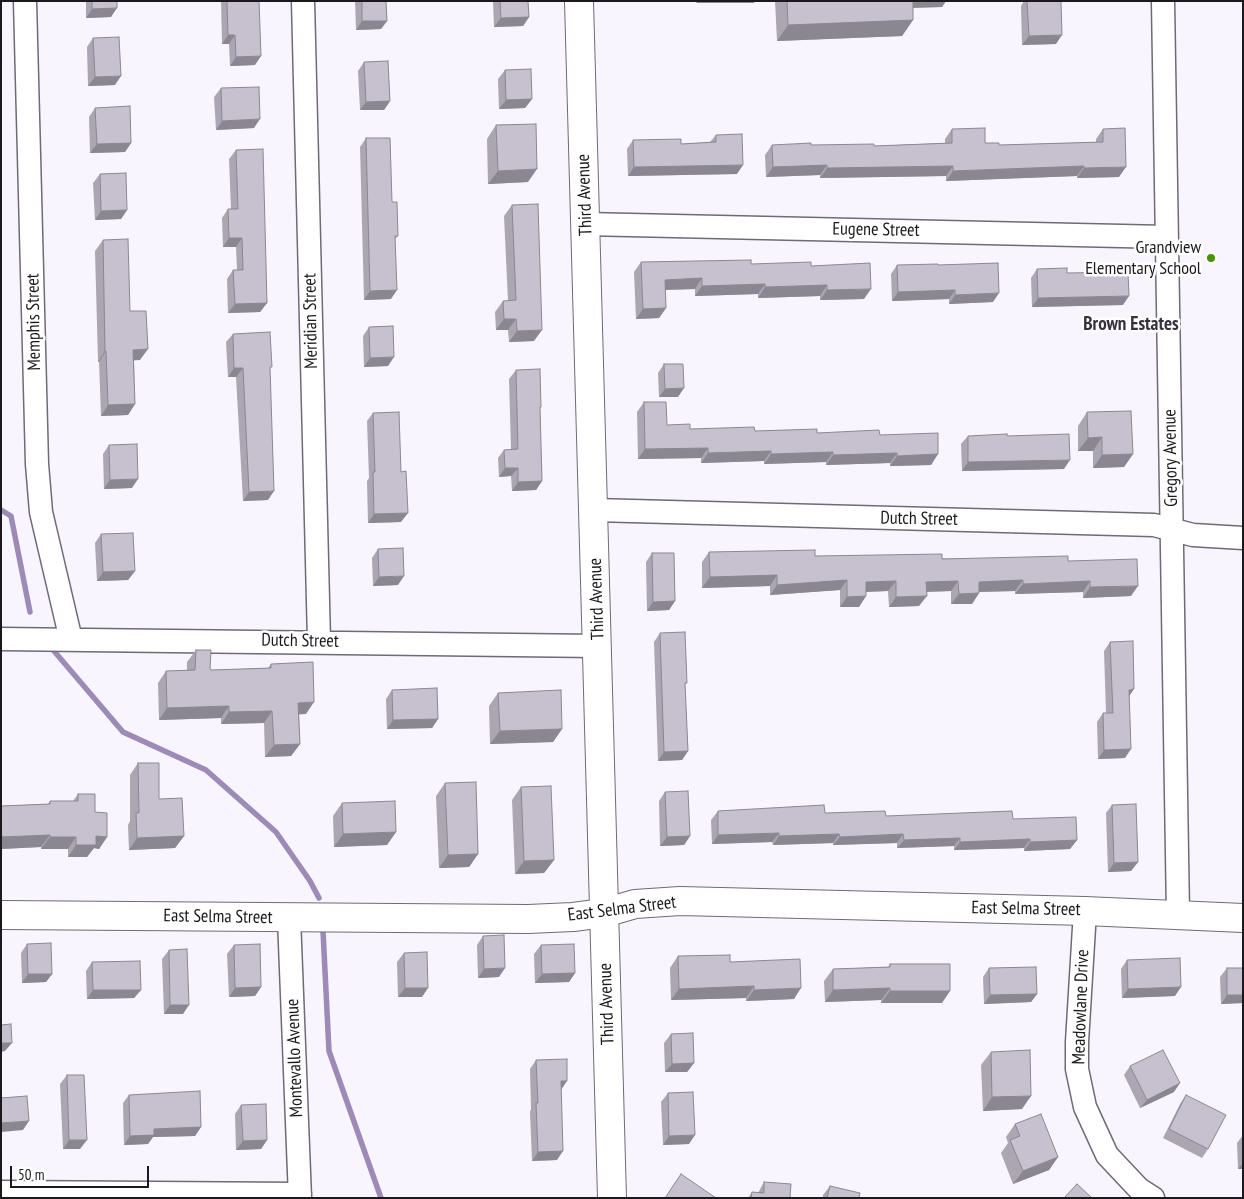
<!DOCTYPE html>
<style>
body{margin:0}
#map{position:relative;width:1244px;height:1199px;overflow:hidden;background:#f9f5fe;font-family:"PT Sans Narrow",sans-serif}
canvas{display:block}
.frame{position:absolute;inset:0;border:2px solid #1b191d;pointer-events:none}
.scale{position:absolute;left:10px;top:1166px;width:139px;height:22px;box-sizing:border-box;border:2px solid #1b191d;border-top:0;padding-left:6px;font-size:15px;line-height:18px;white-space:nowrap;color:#1b191d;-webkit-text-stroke:4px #fff;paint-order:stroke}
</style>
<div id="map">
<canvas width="1244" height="1199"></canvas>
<div class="frame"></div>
<div class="scale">50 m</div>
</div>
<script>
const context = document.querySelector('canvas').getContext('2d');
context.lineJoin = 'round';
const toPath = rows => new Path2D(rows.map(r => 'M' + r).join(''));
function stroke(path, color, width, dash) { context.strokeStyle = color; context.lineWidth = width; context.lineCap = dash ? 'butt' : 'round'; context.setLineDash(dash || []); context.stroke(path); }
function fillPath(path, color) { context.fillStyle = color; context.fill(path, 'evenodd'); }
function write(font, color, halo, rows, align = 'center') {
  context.font = font + ' "PT Sans Narrow",sans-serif'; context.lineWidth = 5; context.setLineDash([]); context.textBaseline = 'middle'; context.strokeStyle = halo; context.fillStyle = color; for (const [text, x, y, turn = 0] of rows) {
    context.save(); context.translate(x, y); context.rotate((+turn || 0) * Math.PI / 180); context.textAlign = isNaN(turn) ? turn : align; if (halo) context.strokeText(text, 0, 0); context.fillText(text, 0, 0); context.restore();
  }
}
const stream = toPath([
 [1,510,11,516,30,612],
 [54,651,123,732,206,770,276,832,310,881,319,898],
 [323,931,329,1051,381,1198]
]);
const minor = toPath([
 [25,1,37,464,41,512,71,640],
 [303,1,319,641],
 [1163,1,1178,914],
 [585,224,1166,237],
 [594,510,1154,525,1193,535,1243,538],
 [1,639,598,646],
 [1085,911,1077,1042,1077,1069,1085,1107,1107,1155,1139,1189,1153,1198],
 [289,918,300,1198],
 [1,1192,300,1194]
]);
const tertiary = toPath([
 [579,1,612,1198],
 [1,915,528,919,573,917,604,913,635,904,680,901,1085,911,1243,918]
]);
const wall = toPath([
 [86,1,117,1,111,17,86,18],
 [221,1,259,1,255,65,230,66,229,44,222,44],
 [355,1,386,1,387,21,381,29,356,30],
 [493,1,528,1,529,17,523,26,494,27],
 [775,1,946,1,942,7,913,8,913,20,902,36,777,41],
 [1024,1,1061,1,1056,44,1022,45,1021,6],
 [93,38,115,85,88,86,87,47],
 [364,62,390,101,384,110,360,110,358,71],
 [505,70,532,99,525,108,499,109,498,79],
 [221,88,254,128,216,130,214,97],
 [95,108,131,143,125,152,90,153,89,117],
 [496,125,528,182,488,184,487,139],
 [952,129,985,143,999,145,1096,142,1096,139,1103,129,1119,177,1077,178,1077,176,946,181,946,176,820,178,820,175,766,177,765,155,772,145,874,146,945,143,945,139],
 [716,135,737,174,628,176,627,149,633,140,681,144,710,142],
 [366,138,392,202,398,236,395,239,391,299,364,300,360,147],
 [236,150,267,303,260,312,228,313,227,279,233,270,237,270,236,247,223,247,222,218,228,209,231,209,229,159],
 [100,174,127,210,121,219,95,220,93,183],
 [512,205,534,341,509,342,508,330,496,330,495,312,503,301,508,301,504,216],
 [103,240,130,311,140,360,134,360,135,404,128,415,101,416,99,362,98,362,95,251],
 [641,262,811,266,864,299,820,300,820,296,758,298,758,294,695,296,695,289,665,290,666,308,659,318,636,319,634,272],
 [897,265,938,265,993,302,949,304,949,299,892,301,891,274],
 [1037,269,1067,273,1123,305,1032,307,1031,278],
 [369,327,388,366,364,367,363,336],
 [233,334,270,369,268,500,243,501,236,377,228,377,226,342],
 [664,364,678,397,659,397,658,373],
 [516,370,541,407,540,409,542,481,536,490,512,491,511,476,499,477,498,458,504,450,511,449,509,379],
 [644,402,667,425,690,429,880,435,938,454,931,465,890,466,890,463,826,465,826,462,764,464,764,461,701,463,701,458,638,459,637,412],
 [1087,412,1133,454,1124,467,1093,468,1093,451,1078,451,1078,426],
 [373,413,401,522,368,523,367,481,369,478,367,421],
 [968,436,1007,436,1064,469,962,471,961,444],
 [109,445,132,488,104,489,103,454],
 [101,534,135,571,128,580,97,581,95,543],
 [378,549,398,585,373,586,372,558],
 [709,552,815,556,1068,561,1131,596,1083,598,1083,592,1015,594,1015,591,979,592,979,593,972,604,951,604,951,591,926,592,919,606,889,607,888,591,866,592,866,596,859,607,840,607,840,590,770,595,770,586,702,588,702,562],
 [652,553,675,601,669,610,647,611,646,562],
 [660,633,687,683,685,684,688,751,682,760,658,761,654,642],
 [1110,642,1129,697,1125,758,1098,759,1097,722,1103,713,1106,713,1104,651],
 [196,650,210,669,212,670,268,668,271,664,306,714,299,714,300,744,291,756,265,757,264,723,221,724,221,718,159,720,158,683,166,671,187,670,187,662],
 [392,690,438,719,432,728,387,729,386,699],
 [498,693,562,729,553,742,490,744,489,706],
 [138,763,159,799,184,836,175,848,129,850,128,825,130,821,130,775],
 [445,783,478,854,469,867,439,868,436,796],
 [521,787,554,860,544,873,515,874,512,800],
 [665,792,690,836,684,845,660,846,659,801],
 [78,794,95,812,107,837,99,849,94,848,87,857,68,857,68,849,41,849,41,847,1,849,1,806,48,804,50,801,73,801],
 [342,803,396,832,387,845,334,847,333,816],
 [1112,805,1138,862,1131,871,1108,872,1106,813],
 [718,811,825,813,886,816,1013,819,1077,840,1070,849,1024,851,1024,848,954,850,954,846,897,848,897,843,833,845,833,843,773,845,772,842,712,844,711,820],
 [483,936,499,977,478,978,477,945],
 [27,944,52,974,46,982,22,983,21,953],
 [234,945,261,987,255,996,229,997,227,954],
 [541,945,575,973,569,982,535,983,534,954],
 [169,950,183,1014,164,1014,162,959],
 [404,953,422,997,398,997,397,962],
 [678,956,730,962,794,999,746,1001,746,998,671,1000,670,968],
 [1127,960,1175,996,1122,998,1121,969],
 [92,962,141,990,134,998,87,999,86,971],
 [890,964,942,1003,881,1003,881,1000,825,1002,824,981,833,969,888,967],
 [989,968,1037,994,1031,1002,984,1004,983,977],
 [1227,968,1243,968,1243,1003,1221,1004,1220,977],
 [671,1034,694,1063,687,1072,665,1072,664,1043],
 [991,1052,1022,1109,983,1111,981,1065],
 [536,1060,561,1090,557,1160,532,1161,530,1112,531,1109,530,1069],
 [1130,1066,1174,1092,1140,1108,1124,1075],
 [67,1075,80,1149,63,1149,60,1084],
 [668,1093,689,1144,663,1145,661,1102],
 [129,1095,201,1127,195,1136,153,1137,148,1144,124,1145,123,1103],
 [1186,1095,1208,1149,1202,1158,1163,1138,1180,1104],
 [241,1105,267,1140,261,1149,236,1150,235,1114],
 [1015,1124,1058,1157,1049,1170,1013,1184,1001,1153,1008,1143,1006,1137],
 [1243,1135,1243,1169,1238,1169,1237,1143],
 [764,1182,790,1198,748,1198,752,1192,758,1193],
 [830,1186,859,1198,823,1198,823,1195]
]);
const shadedWall = toPath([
 [698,1,755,1,754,3,696,3],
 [906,1,946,1,942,7,901,8],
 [117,8,111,17,86,18,92,9],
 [529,17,523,26,494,27,501,18],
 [913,20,902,36,777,41,788,25],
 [362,21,387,21,381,29,356,30],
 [228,35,235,35,229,44,222,44],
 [1062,35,1056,44,1022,45,1029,36],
 [261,56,255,65,230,66,236,57],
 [121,76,115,85,88,86,95,77],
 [532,99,525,108,499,109,506,100],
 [390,101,384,110,360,110,366,102],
 [260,119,254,128,216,130,222,121],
 [131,143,125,152,90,153,97,144],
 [743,165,737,174,628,176,634,167],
 [827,165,820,175,766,177,773,167],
 [953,166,946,176,820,178,827,168],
 [1084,166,1077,176,946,181,953,171],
 [1126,167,1119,177,1077,178,1084,168],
 [537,169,528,182,488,184,498,171],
 [127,210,121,219,95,220,101,211],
 [229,238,242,238,236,247,223,247],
 [702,278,695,289,658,290,665,280],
 [765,284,758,294,695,296,702,286],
 [827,285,820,296,758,298,765,287],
 [871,289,864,299,820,300,827,290],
 [397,290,391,299,364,300,370,291],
 [955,290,949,299,892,301,898,292],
 [999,293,993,302,949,304,955,295],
 [1129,296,1123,305,1032,307,1038,298],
 [267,303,260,312,228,313,235,304],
 [666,308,659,318,636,319,643,309],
 [504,319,516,319,508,330,496,330],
 [542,330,534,341,509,342,517,331],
 [148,349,140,360,126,361,133,350],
 [105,351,106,351,99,362,98,362],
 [394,357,388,366,364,367,370,358],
 [234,368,243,368,236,377,228,377],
 [684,388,678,397,659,397,665,389],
 [135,404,128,415,101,416,108,405],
 [1102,437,1093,451,1078,451,1088,438],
 [708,448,701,458,638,459,645,449],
 [771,451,764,461,701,463,708,453],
 [833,452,826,462,764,464,771,454],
 [897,453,890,463,826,465,833,455],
 [938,454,931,465,890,466,897,456],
 [1133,454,1124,467,1093,468,1102,455],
 [1070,460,1064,469,962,471,968,462],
 [505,468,518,468,511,476,499,477],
 [138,479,132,488,104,489,110,480],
 [542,481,536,490,512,491,518,482],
 [274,491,268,500,243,501,249,492],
 [408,513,401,522,368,523,374,514],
 [135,571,128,580,97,581,103,572],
 [777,575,770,586,702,588,710,577],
 [404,576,398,585,373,586,379,577],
 [847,580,840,590,770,595,777,585],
 [1023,580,1015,591,972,592,979,582],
 [896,581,888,591,859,592,866,582],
 [958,581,951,591,919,592,926,582],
 [1090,581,1083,592,1015,594,1023,584],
 [1138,586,1131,596,1083,598,1090,587],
 [979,593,972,604,951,604,959,594],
 [866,596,859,607,840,607,847,597],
 [927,596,919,606,889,607,896,597],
 [675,601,669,610,647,611,653,602],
 [1134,689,1128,698,1129,690],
 [314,702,306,714,290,715,298,703],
 [229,706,221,718,159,720,167,708],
 [272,711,264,723,221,724,229,712],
 [438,719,432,728,387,729,393,720],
 [562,729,553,742,490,744,500,731],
 [300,744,291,756,265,757,274,745],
 [1131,749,1125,758,1098,759,1104,750],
 [688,751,682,760,658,761,664,752],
 [396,832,387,845,334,847,343,834],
 [779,833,772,842,712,844,718,835],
 [839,834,833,843,773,845,779,836],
 [903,834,897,843,833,845,840,837],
 [50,835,41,847,1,849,1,837],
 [96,836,107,837,99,849,94,848,87,857,68,857,76,845],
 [184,836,175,848,129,850,137,838],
 [690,836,684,845,660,846,667,837],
 [50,837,76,837,68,849,41,849],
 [960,838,954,846,897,848,904,840],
 [1030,839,1024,848,954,850,960,842],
 [1077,840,1070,849,1024,851,1030,842],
 [478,854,469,867,439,868,448,855],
 [554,860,544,873,515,874,524,861],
 [1138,862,1131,871,1108,872,1114,863],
 [505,968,499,977,478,978,484,969],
 [575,973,569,982,535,983,542,974],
 [28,974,52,974,46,982,22,983],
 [754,986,746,998,671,1000,679,989],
 [261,987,255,996,229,997,235,988],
 [1181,987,1175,996,1122,998,1128,989],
 [405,988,428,988,422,997,398,997],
 [801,988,794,999,746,1001,754,990],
 [890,988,881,1000,825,1002,833,990],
 [93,990,141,990,134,998,87,999],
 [890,991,950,991,942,1003,881,1003],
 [1037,994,1031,1002,984,1004,990,995],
 [1227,995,1243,995,1243,1003,1221,1004],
 [170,1005,189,1005,183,1014,164,1014],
 [1,1043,12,1043,5,1051,1,1052],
 [694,1063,687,1072,665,1072,672,1064],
 [561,1081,567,1081,561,1090],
 [1180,1083,1174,1092,1140,1108,1147,1100],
 [1031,1096,1022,1109,983,1111,992,1097],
 [29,1121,23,1130,1,1132,1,1123],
 [201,1127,195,1136,153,1137,148,1144,124,1145,130,1136,154,1129],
 [695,1135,689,1144,663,1145,669,1136],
 [69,1140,87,1140,80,1149,63,1149],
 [267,1140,261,1149,236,1150,243,1141],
 [563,1151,557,1160,532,1161,538,1152],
 [1058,1157,1049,1170,1013,1184,1023,1171],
 [1243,1163,1243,1169,1238,1169]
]);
const building = toPath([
 [92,1,117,1,117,8,92,9,92,1],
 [227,1,259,1,261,56,236,57,235,35,228,35,227,1],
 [362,1,386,1,387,21,362,21,362,1],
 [500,1,528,1,529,17,501,18,500,1],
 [787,1,913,1,913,20,788,25,787,1],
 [1027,1,1061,1,1062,35,1029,36,1027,1],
 [119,37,121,76,95,77,93,38,119,37],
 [388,61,390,101,366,102,364,62,388,61],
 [531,69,532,99,506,100,505,70,531,69],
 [259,87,260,119,222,121,221,88,259,87],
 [130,106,131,143,97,144,95,108,130,106],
 [536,124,537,169,498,171,496,125,536,124],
 [985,128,985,143,999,143,999,145,1103,142,1103,129,1125,128,1126,167,1084,168,1084,166,953,171,953,166,827,168,827,165,773,167,772,145,811,143,811,145,874,144,874,146,952,143,952,129,985,128],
 [742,134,743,165,634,167,633,140,681,139,681,144,716,142,716,135,742,134],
 [366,138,390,138,392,202,397,202,398,236,395,236,397,290,370,291,366,138],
 [263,149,267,303,235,304,233,270,243,270,242,238,229,238,228,209,238,209,236,150,263,149],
 [126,173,127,210,101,211,100,174,126,173],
 [538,204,542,330,517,331,516,319,504,319,503,301,516,300,512,205,538,204],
 [128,239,130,311,146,311,148,349,133,350,135,404,108,405,106,351,105,351,103,240,128,239],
 [751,260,751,264,811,262,811,266,870,263,871,289,827,290,827,285,765,287,765,284,702,286,702,278,665,280,666,308,643,309,641,262,751,260],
 [998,263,999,293,955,295,955,290,898,292,897,265,938,264,938,265,998,263],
 [1067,268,1067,273,1128,272,1129,296,1038,298,1037,269,1067,268],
 [393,326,394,357,370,358,369,327,393,326],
 [270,332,272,367,270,367,274,491,249,492,243,368,234,368,233,334,270,332],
 [664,364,683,364,684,388,665,389,664,364],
 [540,369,541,407,540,407,542,481,518,482,518,468,505,468,504,450,518,449,516,370,540,369],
 [644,402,666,402,667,425,690,424,690,429,754,427,755,431,817,429,817,433,879,430,880,435,938,433,938,454,897,456,897,453,833,455,833,452,771,454,771,451,708,453,708,448,645,449,644,402],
 [1131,411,1133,454,1102,455,1102,437,1088,438,1087,412,1131,411],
 [399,412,401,472,406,471,408,513,374,514,373,472,375,472,373,413,399,412],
 [1007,434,1007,436,1069,434,1070,460,968,462,968,436,1007,434],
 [137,444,138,479,110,480,109,445,137,444],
 [133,533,135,571,103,572,101,534,133,533],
 [403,548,404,576,379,577,378,549,403,548],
 [815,550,815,556,942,554,942,559,1068,556,1068,561,1137,559,1138,586,1090,587,1090,581,1023,584,1023,580,979,582,979,593,959,594,958,581,926,582,927,596,896,597,896,581,866,582,866,596,847,597,847,580,777,585,777,575,710,577,709,552,815,550],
 [652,553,674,553,675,601,653,602,652,553],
 [685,632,687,683,685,683,688,751,664,752,660,633,685,632],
 [1133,641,1134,689,1129,690,1131,749,1104,750,1103,713,1113,713,1110,642,1133,641],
 [196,650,211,650,210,669,212,670,271,668,271,664,313,662,314,702,298,703,300,744,274,745,272,711,229,712,229,706,167,708,166,671,195,670,196,650],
 [437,688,438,719,393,720,392,690,437,688],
 [561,690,562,729,500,731,498,693,561,690],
 [138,763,159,763,159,799,182,798,184,836,137,838,136,813,139,813,138,763],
 [476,782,478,854,448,855,445,783,476,782],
 [551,786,554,860,524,861,521,787,551,786],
 [688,791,690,836,667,837,665,792,688,791],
 [78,794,95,794,95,812,107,813,107,837,96,836,96,845,76,845,76,837,50,837,50,835,1,837,1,806,50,804,50,801,78,801,78,794],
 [395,801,396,832,343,834,342,803,395,801],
 [1136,804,1138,862,1114,863,1112,805,1136,804],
 [824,805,825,813,885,811,886,816,1012,811,1013,819,1076,817,1077,840,1030,842,1030,839,960,842,960,838,904,840,903,834,840,837,839,834,779,836,779,833,718,835,718,811,824,805],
 [504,935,505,968,484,969,483,936,504,935],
 [51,943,52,974,28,974,27,944,51,943],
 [260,944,261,987,235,988,234,945,260,944],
 [574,944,575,973,542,974,541,945,574,944],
 [187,949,189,1005,170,1005,169,950,187,949],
 [427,952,428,988,405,988,404,953,427,952],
 [730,955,730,962,800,959,801,988,754,990,754,986,679,989,678,956,730,955],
 [1180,958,1181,987,1128,989,1127,960,1180,958],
 [140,961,141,990,93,990,92,962,140,961],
 [890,964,950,964,950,991,890,991,890,988,833,990,833,969,890,967,890,964],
 [1036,967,1037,994,990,995,989,968,1036,967],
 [1227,968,1243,968,1243,995,1227,995,1227,968],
 [11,1024,12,1043,1,1043,1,1025,11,1024],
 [693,1033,694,1063,672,1064,671,1034,693,1033],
 [1030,1050,1031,1096,992,1097,991,1052,1030,1050],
 [1163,1050,1180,1083,1147,1100,1130,1066,1163,1050],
 [567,1059,567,1081,561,1081,563,1151,538,1152,536,1103,538,1103,536,1060,567,1059],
 [67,1075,84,1075,87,1140,69,1140,67,1075],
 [200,1091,201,1127,154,1129,154,1135,130,1136,129,1095,200,1091],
 [693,1092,695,1135,669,1136,668,1093,693,1092],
 [1186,1095,1226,1115,1208,1149,1169,1129,1186,1095],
 [27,1096,29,1121,1,1123,1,1098,27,1096],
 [266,1104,267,1140,243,1141,241,1105,266,1104],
 [1041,1114,1058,1157,1023,1171,1010,1140,1020,1136,1015,1124,1041,1114],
 [681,1174,716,1198,665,1198,681,1174],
 [764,1182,791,1184,790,1198,751,1198,752,1192,764,1193,764,1182],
 [1077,1184,1092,1198,1064,1198,1077,1184],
 [830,1186,860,1193,859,1198,827,1198,830,1186]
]);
const markers = [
 [1211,258,5,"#449600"]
];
const streetNames = [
 ["Third Avenue",585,195,-92],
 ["Eugene Street",876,230,1],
 ["Meridian Street",311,321,-91],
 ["Memphis Street",34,322,-91],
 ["Gregory Avenue",1171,458,-91],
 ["Dutch Street",919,519,1],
 ["Third Avenue",597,599,-92],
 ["Dutch Street",300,641,1],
 ["East Selma Street",622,909,-7],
 ["East Selma Street",1026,909,1],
 ["East Selma Street",218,917,1],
 ["Third Avenue",607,1004,-92],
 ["Meadowlane Drive",1081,1007,-88],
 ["Montevallo Avenue",295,1058,-92]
];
const poiNames = [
 ["Grandview",1201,248],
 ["Elementary School",1201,269]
];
const neighbourhoodNames = [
 ["Brown Estates",1131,325]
];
stroke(stream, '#9d8ab7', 5.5);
stroke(minor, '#6f6a76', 25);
stroke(tertiary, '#6f6a76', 30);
stroke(minor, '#fff', 22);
stroke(tertiary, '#fff', 28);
fillPath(wall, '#aba6b2');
fillPath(shadedWall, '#8b8791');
fillPath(building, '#c7c1cf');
stroke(building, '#8b8791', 1);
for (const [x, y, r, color] of markers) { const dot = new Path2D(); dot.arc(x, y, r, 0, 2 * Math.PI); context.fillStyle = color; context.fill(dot); stroke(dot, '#fff', 2); }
write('18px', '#1b191d', '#fff', streetNames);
write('18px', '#1b191d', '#fff', poiNames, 'right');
write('bold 19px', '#36313c', '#fff', neighbourhoodNames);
</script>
